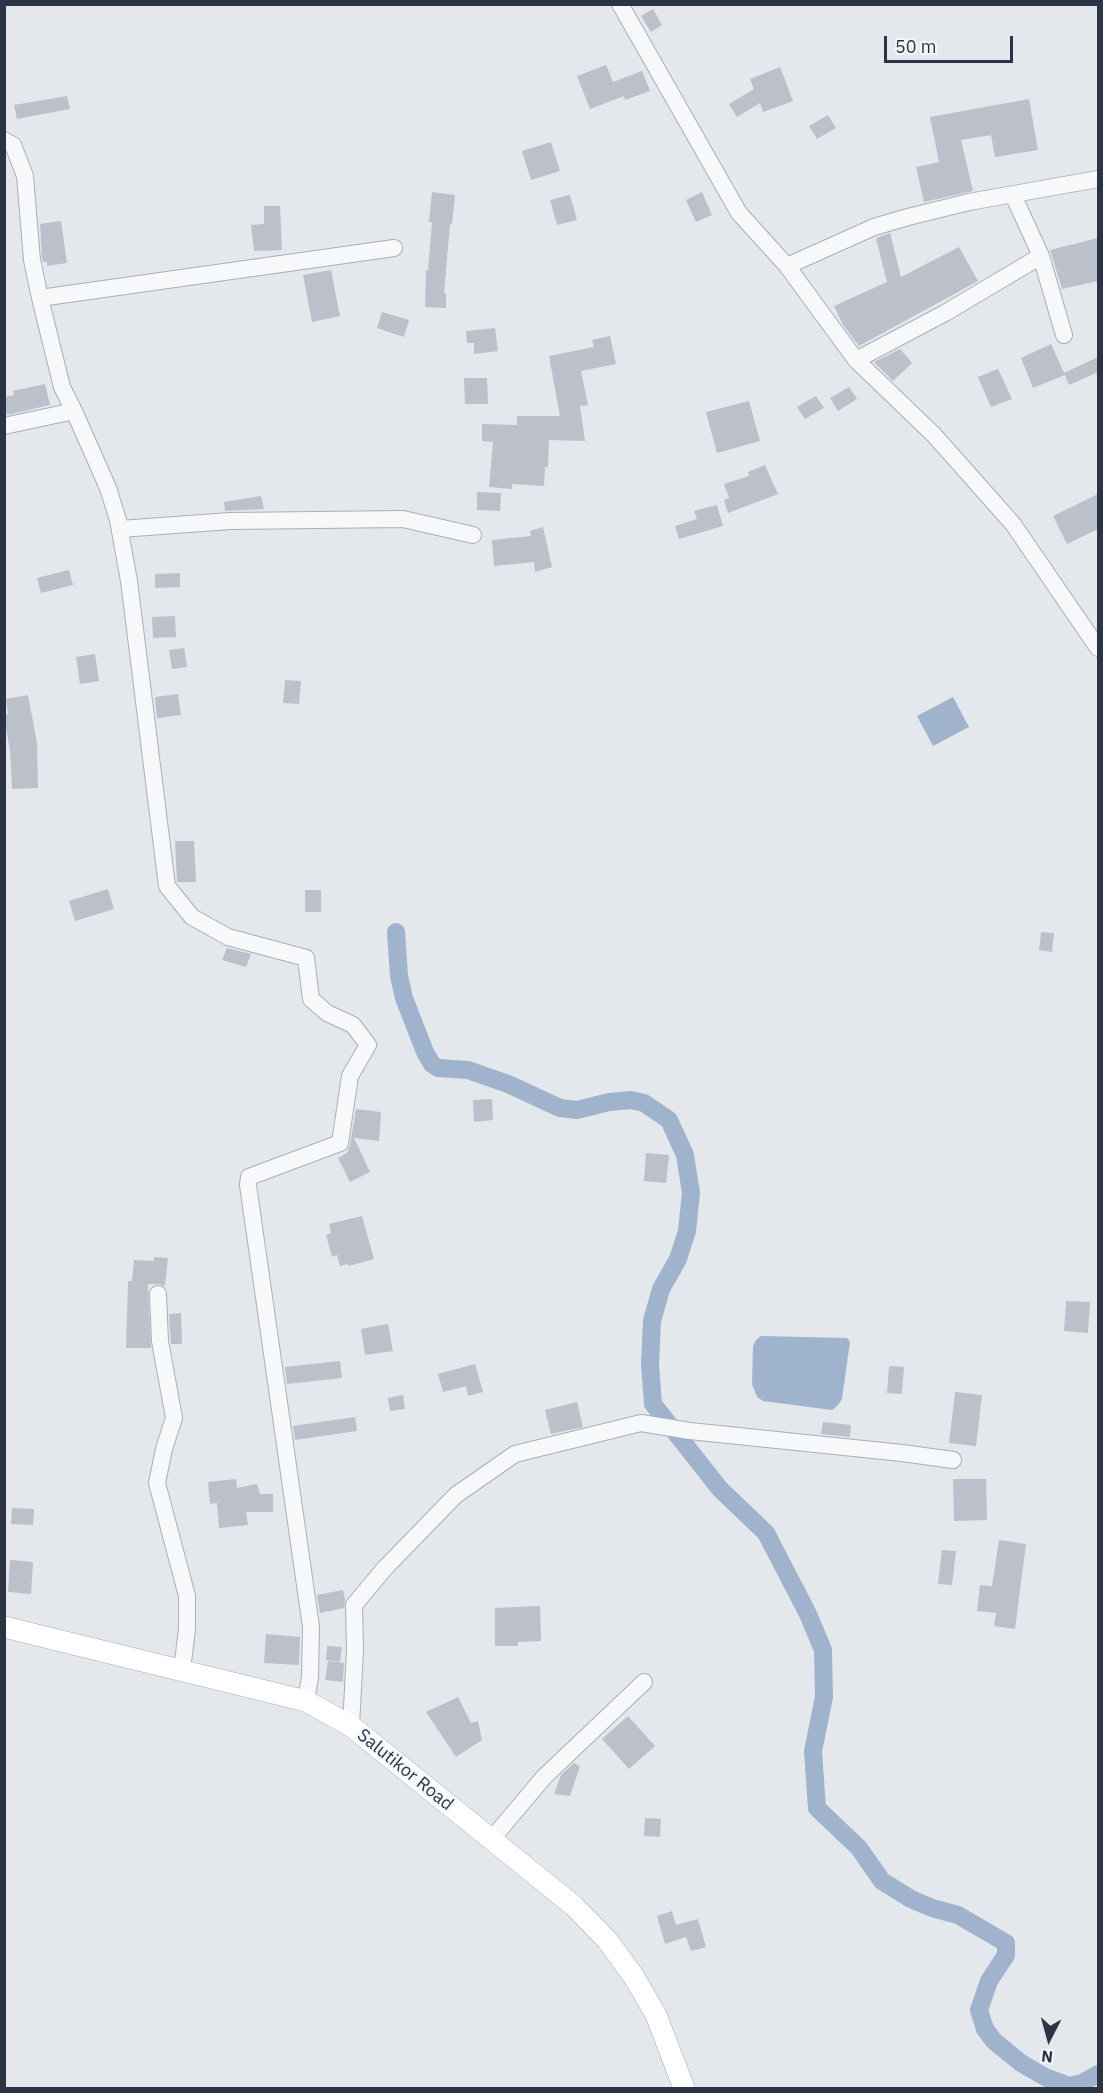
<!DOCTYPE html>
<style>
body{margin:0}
#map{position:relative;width:1103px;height:2093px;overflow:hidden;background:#e4e7ec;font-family:"IBM Plex Sans",sans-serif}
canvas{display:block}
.frame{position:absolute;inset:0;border:6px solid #2b3445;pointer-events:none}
.north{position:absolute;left:1019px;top:2009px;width:60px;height:60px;-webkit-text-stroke:4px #f4f6f9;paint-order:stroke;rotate:186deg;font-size:16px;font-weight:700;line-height:24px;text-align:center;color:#2b3445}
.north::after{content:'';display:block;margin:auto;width:21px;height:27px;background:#2b3445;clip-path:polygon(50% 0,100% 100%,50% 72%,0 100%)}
.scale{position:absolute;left:884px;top:36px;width:129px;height:27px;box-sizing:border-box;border:3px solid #2b3445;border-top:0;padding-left:8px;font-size:18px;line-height:21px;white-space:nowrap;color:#2b3445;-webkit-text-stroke:4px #f4f6f9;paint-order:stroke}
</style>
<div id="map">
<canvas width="1103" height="2093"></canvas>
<div class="frame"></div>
<div class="north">N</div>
<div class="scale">50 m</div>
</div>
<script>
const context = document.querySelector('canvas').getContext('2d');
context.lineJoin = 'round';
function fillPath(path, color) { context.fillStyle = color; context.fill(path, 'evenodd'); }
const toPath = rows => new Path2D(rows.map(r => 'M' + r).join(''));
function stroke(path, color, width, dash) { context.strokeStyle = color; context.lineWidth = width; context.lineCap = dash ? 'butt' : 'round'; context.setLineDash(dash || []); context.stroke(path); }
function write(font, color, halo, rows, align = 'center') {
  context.font = font + ' "IBM Plex Sans",sans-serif'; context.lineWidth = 4.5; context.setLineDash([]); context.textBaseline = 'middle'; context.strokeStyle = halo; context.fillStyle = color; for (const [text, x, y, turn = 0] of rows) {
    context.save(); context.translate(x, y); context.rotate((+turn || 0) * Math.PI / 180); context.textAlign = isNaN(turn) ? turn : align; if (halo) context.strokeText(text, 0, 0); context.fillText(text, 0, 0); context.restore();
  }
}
const water = toPath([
 [953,697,969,727,933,746,917,716],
 [761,1336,847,1338,850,1342,842,1399,838,1405,832,1410,763,1401,757,1397,752,1384,753,1346,756,1340]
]);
const canal = toPath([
 [396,932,399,976,404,998,425,1052,432,1064,438,1068,468,1070,508,1084,560,1108,577,1110,609,1102,631,1100,644,1103,669,1120,685,1155,691,1193,687,1231,678,1259,661,1289,652,1321,650,1364,653,1404,720,1489,766,1533,808,1614,823,1650,824,1697,813,1751,817,1808,859,1848,882,1881,911,1899,932,1908,958,1915,1006,1943,1006,1955,989,1981,979,2010,985,2029,994,2041,1021,2063,1045,2077,1069,2086,1082,2083,1098,2074]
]);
const building = toPath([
 [653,9,662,25,651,32,641,16],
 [606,65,613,82,642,71,650,91,625,100,624,96,590,109,577,76],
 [780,67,793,101,763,112,760,103,737,117,729,104,754,89,750,79],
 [67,96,70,109,17,119,14,105],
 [1029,99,1038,150,995,157,991,135,961,140,973,191,924,202,916,167,939,162,930,117],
 [828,115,836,128,817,139,809,126],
 [551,142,560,171,531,180,522,151],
 [432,192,455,195,452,224,450,224,444,293,446,293,446,308,425,307,426,270,428,271,432,222,429,222],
 [702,192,712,215,696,222,686,200],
 [570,195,577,220,557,225,550,200],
 [264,206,280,206,282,250,254,251,251,225,264,224],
 [61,221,67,263,47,266,47,262,43,262,42,258,40,224],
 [890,233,901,277,959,247,978,281,859,346,843,325,834,306,887,282,876,238],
 [1098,238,1098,281,1062,289,1050,250],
 [331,270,340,316,312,322,303,275],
 [382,312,409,320,404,337,377,328],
 [495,328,498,351,474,354,474,343,467,343,466,331],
 [610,336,616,364,581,371,588,405,580,406,585,441,549,440,548,467,545,467,544,486,512,484,512,489,489,487,493,442,482,441,482,424,517,425,517,416,560,416,549,356,594,347,592,340],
 [1051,344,1065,375,1033,388,1021,358],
 [900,349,912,363,893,381,874,362],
 [1098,357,1098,372,1069,385,1064,373],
 [998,369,1012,399,991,407,978,377],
 [464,378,487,378,488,404,465,404],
 [45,384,50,405,7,415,4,397,14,395,13,391],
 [849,387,857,399,838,411,830,398],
 [816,396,824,408,805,419,797,407],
 [749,401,760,441,717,453,706,412],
 [765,465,778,494,728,513,724,500,729,498,724,484,749,476,748,472],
 [477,492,501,493,500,511,477,510],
 [1098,494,1098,529,1067,544,1053,516],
 [261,496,264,509,225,511,224,502],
 [717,505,723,526,679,539,675,526,697,519,694,511],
 [543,527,552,567,535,572,534,562,494,566,492,540,531,536,530,531],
 [69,570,73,585,41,593,37,578],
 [180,573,180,587,155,588,155,574],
 [175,616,176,637,153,638,152,617],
 [184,648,187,667,172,669,169,650],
 [95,654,99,681,80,684,76,657],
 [285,680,301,681,299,704,283,703],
 [178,694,181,715,157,718,155,697],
 [28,695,37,743,38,788,12,789,10,751,4,716,8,714,6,699],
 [175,841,194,841,196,882,177,882],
 [108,889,114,909,75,921,69,901],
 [305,890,321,890,321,912,305,912],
 [1041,932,1054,933,1052,952,1039,950],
 [227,948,251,954,246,967,222,960],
 [492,1099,493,1120,474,1122,473,1100],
 [356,1109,381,1112,379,1141,354,1138,370,1172,350,1182,338,1158,347,1153,350,1145],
 [646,1153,669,1155,666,1183,644,1181],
 [362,1216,374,1259,349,1266,348,1264,340,1266,337,1255,332,1257,326,1235,331,1233,329,1224],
 [154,1257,168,1258,165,1286,158,1284,148,1284,151,1348,126,1348,128,1281,132,1281,134,1260,154,1261],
 [1066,1301,1090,1302,1088,1333,1064,1331],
 [181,1313,182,1344,171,1344,169,1314],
 [388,1324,393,1351,365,1355,361,1329],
 [340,1361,342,1378,287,1384,285,1367],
 [475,1364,483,1392,468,1396,466,1386,443,1392,438,1374],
 [889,1366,904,1367,902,1394,887,1393],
 [955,1392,982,1395,976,1446,949,1443],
 [403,1395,405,1409,390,1411,388,1398],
 [577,1402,583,1427,551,1434,545,1410],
 [355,1417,357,1431,295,1440,293,1426],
 [823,1422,851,1425,850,1437,821,1434],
 [236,1479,237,1488,257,1484,260,1494,273,1494,273,1512,246,1512,248,1525,219,1528,217,1503,210,1504,208,1482],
 [953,1479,986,1479,987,1520,954,1521],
 [12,1508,34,1509,33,1525,11,1524],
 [999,1540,1026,1544,1015,1629,994,1626,996,1613,977,1611,980,1585,992,1586],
 [942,1550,956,1551,952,1585,938,1584],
 [10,1560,33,1562,31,1594,8,1592],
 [343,1590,345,1600,344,1608,320,1613,317,1595],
 [540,1606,541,1641,518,1642,518,1646,495,1646,495,1608],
 [266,1634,300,1637,299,1665,264,1663],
 [327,1646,342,1647,340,1662,326,1660],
 [328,1661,344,1663,343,1682,325,1680],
 [458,1697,471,1723,478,1721,482,1740,456,1757,426,1712],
 [628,1716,655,1746,629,1769,602,1739],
 [574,1763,580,1766,570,1796,554,1794,561,1775],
 [645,1818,661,1819,660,1837,644,1836],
 [672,1911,676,1925,698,1919,706,1947,691,1951,686,1937,665,1944,657,1916]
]);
const minor = toPath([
 [620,4,739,213,787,266,856,360,934,435,1013,524,1098,648],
 [4,140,13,145,25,176,32,260,40,298,62,387,74,411,4,426],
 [1013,195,1041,256,1064,335],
 [787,266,874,227,908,217,969,202,1098,179],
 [40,298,394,248],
 [856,360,945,313,1041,256],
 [74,411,108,488,118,520,129,581,167,886,192,917,228,937,306,958,311,999,327,1013,353,1025,368,1045,350,1076,340,1143,249,1177,248,1185,311,1627,310,1677,306,1701],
 [120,529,230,521,403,519,473,535],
 [158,1294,160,1341,174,1418,164,1449,157,1483,187,1596,187,1629,182,1670],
 [351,1726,355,1651,354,1605,385,1568,456,1495,515,1454,641,1423,690,1431,902,1453,953,1460],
 [491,1840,544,1777,644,1682]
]);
const major = toPath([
 [4,1627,306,1701,351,1726,574,1906,608,1941,634,1977,656,2015,684,2088]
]);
const streetNames = [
 ["Salutikor Road",405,1770,39]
];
fillPath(water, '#9fb4cc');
stroke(canal, '#9fb4cc', 18);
fillPath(building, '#bbc0ca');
stroke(minor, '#a9aeb7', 18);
stroke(major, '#a3abb8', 22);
stroke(minor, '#f7f8fa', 16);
stroke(major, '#fff', 21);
write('18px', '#2b3445', '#f4f6f9', streetNames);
</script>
